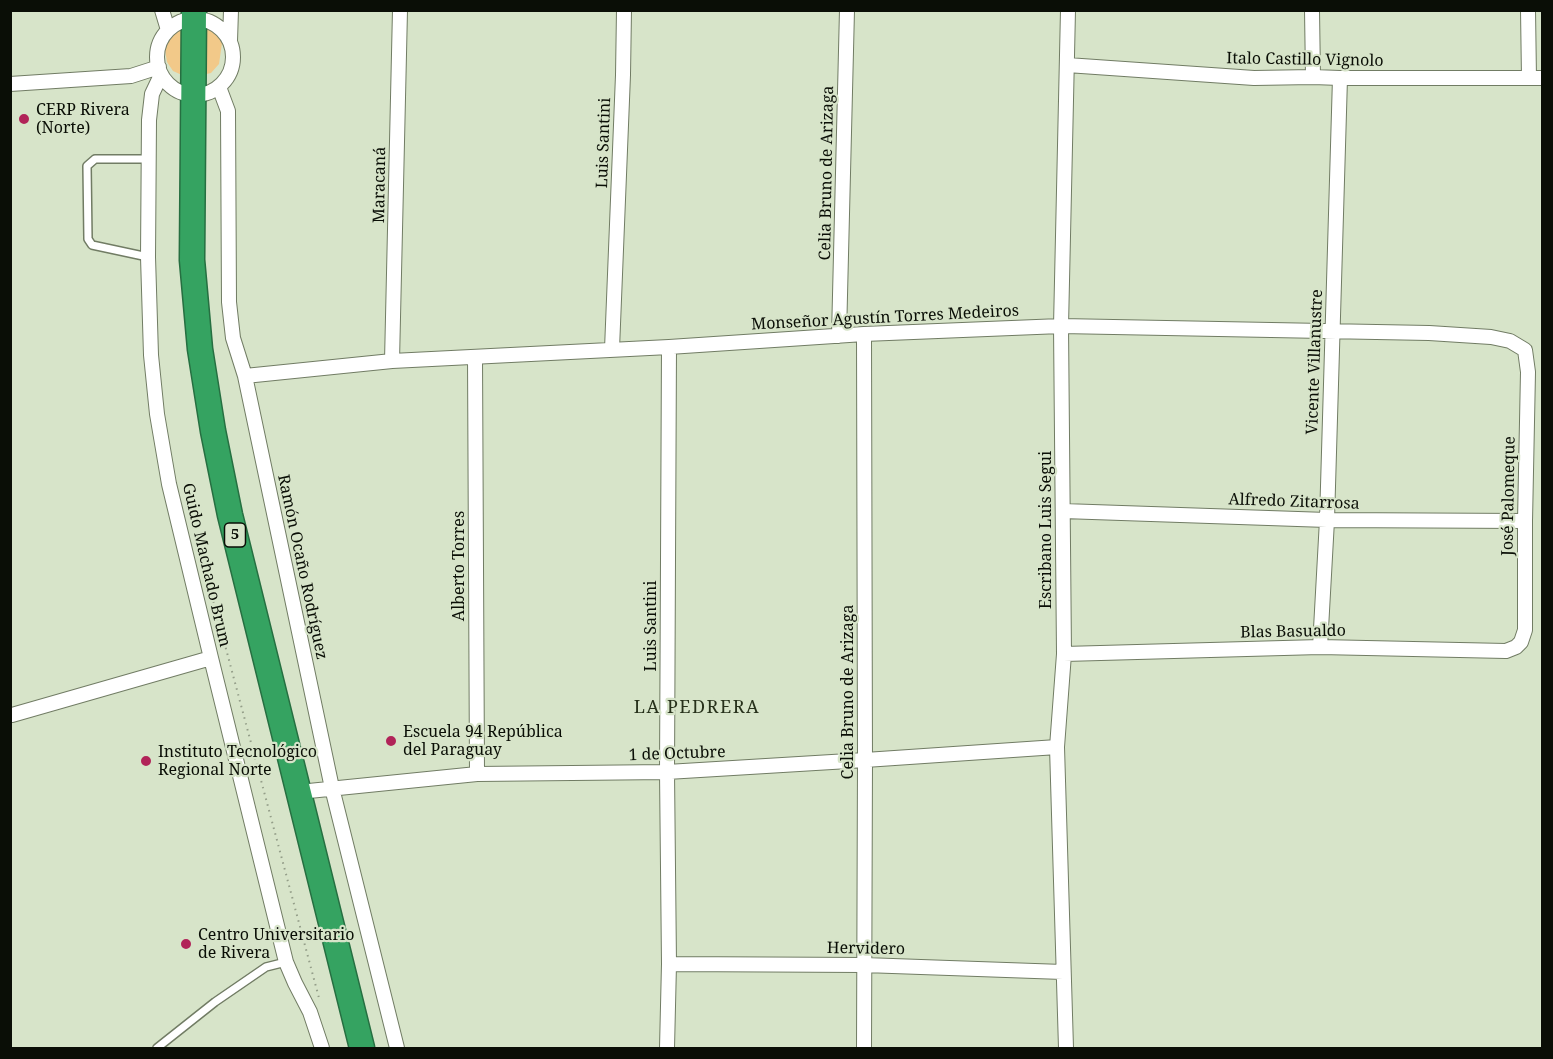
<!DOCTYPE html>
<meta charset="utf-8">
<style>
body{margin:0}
#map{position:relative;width:1553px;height:1059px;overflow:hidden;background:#d7e4c9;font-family:"Noto Serif",serif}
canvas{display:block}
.frame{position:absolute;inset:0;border:12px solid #0a0e06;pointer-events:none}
</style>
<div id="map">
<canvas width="1553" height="1059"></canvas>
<div class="frame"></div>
</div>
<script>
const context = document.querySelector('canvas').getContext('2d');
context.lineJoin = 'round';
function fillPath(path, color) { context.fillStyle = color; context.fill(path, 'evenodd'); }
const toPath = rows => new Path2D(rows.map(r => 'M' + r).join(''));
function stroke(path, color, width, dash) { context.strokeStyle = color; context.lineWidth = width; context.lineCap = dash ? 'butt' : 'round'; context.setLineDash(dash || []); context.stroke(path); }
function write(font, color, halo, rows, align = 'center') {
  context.font = font + ' "Noto Serif",serif'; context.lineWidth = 4.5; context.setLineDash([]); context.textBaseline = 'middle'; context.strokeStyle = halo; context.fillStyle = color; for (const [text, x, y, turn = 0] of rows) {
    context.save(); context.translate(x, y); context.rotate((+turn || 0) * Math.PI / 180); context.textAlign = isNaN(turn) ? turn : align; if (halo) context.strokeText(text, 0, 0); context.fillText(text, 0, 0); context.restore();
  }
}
const green = toPath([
 [203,25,211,26,219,34,222,43,219,64,211,73,202,75],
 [183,27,184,76,173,71,167,62,165,50,167,39,173,31]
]);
const path = toPath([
 [201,555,319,998]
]);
const lane = toPath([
 [148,257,92,245,88,239,87,166,95,159,149,159],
 [157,1048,215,1002,266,967,286,962]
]);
const street = toPath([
 [162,10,168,30],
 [1312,10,1313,77],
 [1528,10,1529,78],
 '157 57a38 38 0 1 1 76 0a38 38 0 1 1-76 0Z',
 [230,41,231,10],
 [1067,65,1254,78,1313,77,1340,78,1542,78],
 [161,75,152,94,149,120,148,257,151,355,157,414,169,484,211,658,286,962,295,983,310,1012,322,1048],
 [10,84,131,76,159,67],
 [219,87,228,111,229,302,233,338,245,376,332,788,397,1048],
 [839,336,847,10],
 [612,349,623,75,624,10],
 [475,357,477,774],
 [392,361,400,10],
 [245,376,392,361,669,347,864,334,1061,326,1429,333,1491,337,1510,341,1525,350,1528,372,1525,521,1525,630,1521,642,1516,647,1506,651,1320,647,1064,654],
 [1063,511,1327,520,1525,521],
 [1320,647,1327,520,1340,78],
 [12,715,211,658],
 [299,792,477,774,667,772,865,760,1057,747],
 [669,964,864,965,1063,972],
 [667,1048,669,964,667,772,669,347],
 [864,1048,865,760,864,334],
 [1066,1048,1057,747,1064,654,1061,326,1068,10]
]);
const highway = toPath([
 [194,10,192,260,200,349,213,431,230,515,362,1048]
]);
const markers = [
 [24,119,6,"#b12358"],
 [391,741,6,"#b12358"],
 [146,761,6,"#b12358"],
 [186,944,6,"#b12358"]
];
const shields = [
 [235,535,21]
];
const shieldNames = [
 ["5",235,535]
];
const streetNames = [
 ["Italo Castillo Vignolo",1305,60,1],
 ["Luis Santini",604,143,-88],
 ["Celia Bruno de Arizaga",827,173,-89],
 ["Maracaná",380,185,-89],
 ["Monseñor Agustín Torres Medeiros",885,318,-3],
 ["Vicente Villanustre",1315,362,-88],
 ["José Palomeque",1509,496,-89],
 ["Alfredo Zitarrosa",1294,502,2],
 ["Escribano Luis Segui",1046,530,-90],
 ["Guido Machado Brum",206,565,77],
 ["Alberto Torres",459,566,-90],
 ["Ramón Ocaño Rodríguez",302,567,78],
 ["Luis Santini",651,626,-90],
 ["Blas Basualdo",1293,632,-1],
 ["Celia Bruno de Arizaga",848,692,-90],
 ["1 de Octubre",677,754,-2],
 ["Hervidero",866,949,1]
];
const poiNames = [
 ["CERP Rivera",36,110],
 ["(Norte)",36,128],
 ["Escuela 94 República",403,732],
 ["del Paraguay",403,750],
 ["Instituto Tecnológico",158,752],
 ["Regional Norte",158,770],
 ["Centro Universitario",198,935],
 ["de Rivera",198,953]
];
const neighbourhoodNames = [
 ["LA PEDRERA",697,708]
];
fillPath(green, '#f2c989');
stroke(lane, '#717c64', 10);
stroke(street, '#717c64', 16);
stroke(highway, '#266f41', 27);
stroke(path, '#949e89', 2, [1.5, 4.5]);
stroke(lane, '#fff', 7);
stroke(street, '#fff', 14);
stroke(highway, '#35a361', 24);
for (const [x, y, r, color] of markers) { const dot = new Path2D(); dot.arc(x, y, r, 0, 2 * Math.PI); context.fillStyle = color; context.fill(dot); stroke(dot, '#d7e4c9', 2); }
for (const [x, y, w] of shields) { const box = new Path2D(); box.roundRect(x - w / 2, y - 12, w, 24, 4.5); context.fillStyle = '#d7e4c9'; context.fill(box); stroke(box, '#0a0e06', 1.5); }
write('bold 15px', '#0a0e06', null, shieldNames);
write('16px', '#0a0e06', '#d7e4c9', streetNames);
write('16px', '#0a0e06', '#d7e4c9', poiNames, 'left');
context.letterSpacing = '1.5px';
write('18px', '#27311b', '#d7e4c9', neighbourhoodNames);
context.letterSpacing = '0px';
</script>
